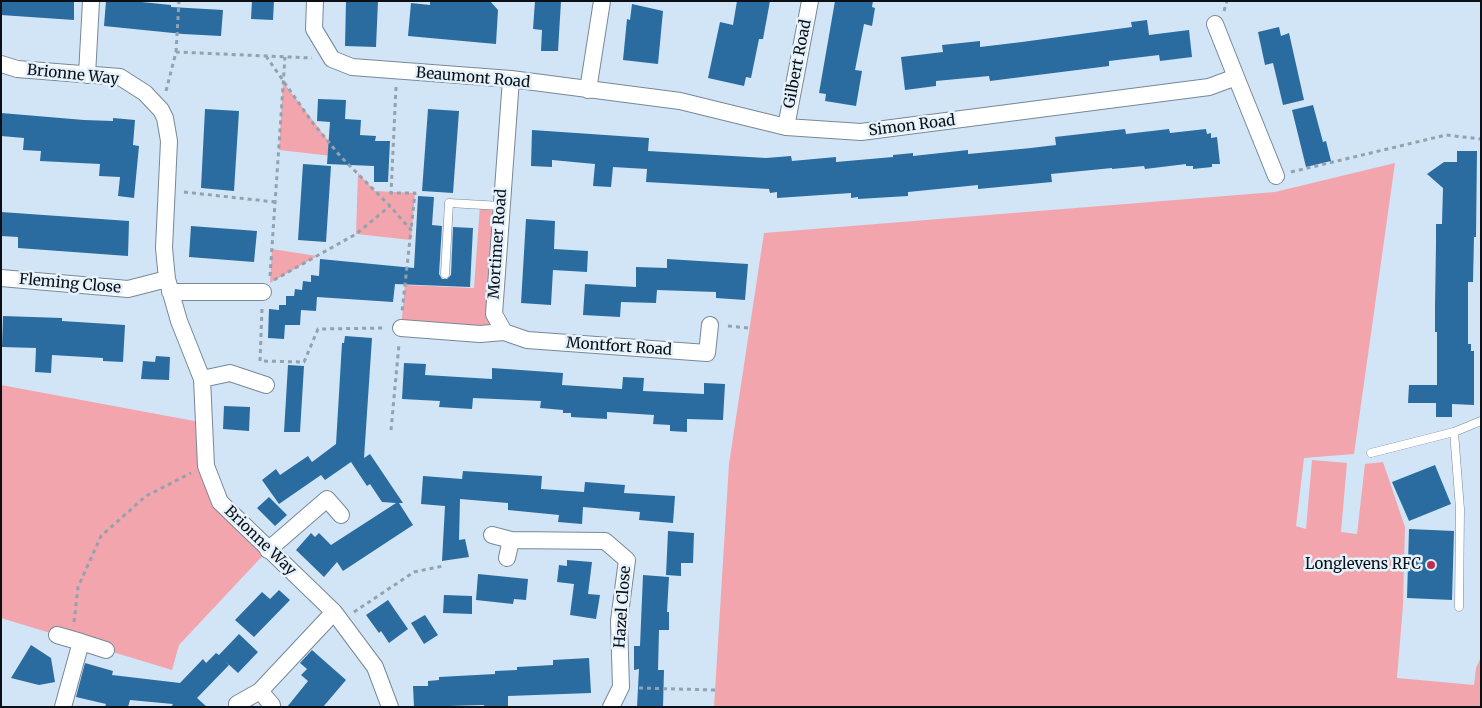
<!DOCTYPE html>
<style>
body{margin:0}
#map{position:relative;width:1482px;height:708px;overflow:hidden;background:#d1e5f6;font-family:Merriweather,serif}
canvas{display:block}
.frame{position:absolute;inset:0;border:2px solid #0a1016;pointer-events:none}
</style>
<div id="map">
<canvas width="1482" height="708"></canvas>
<div class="frame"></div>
</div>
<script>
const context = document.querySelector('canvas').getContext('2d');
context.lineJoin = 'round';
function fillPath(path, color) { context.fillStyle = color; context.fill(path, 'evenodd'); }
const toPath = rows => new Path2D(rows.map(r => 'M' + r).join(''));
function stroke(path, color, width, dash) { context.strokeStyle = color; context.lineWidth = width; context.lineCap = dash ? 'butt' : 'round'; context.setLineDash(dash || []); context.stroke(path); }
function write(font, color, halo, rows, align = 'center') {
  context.font = font + ' Merriweather,serif'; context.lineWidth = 5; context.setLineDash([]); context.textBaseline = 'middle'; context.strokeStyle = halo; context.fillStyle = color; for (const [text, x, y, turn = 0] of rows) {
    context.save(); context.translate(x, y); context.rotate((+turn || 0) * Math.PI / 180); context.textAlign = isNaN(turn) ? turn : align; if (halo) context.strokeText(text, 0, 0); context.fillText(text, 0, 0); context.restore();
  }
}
const green = toPath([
 [283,82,341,157,279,150],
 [1395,163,1354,454,1304,458,1296,526,1306,529,1312,460,1347,463,1341,532,1357,534,1365,464,1383,462,1405,527,1403,605,1397,678,1474,685,1476,668,1481,657,1481,707,714,707,729,464,764,233,1275,192],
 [358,173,375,191,415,193,411,240,356,234],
 [480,205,501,206,494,314,504,332,401,328,405,285,474,288],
 [272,249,317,256,270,283],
 [1,385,205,423,220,502,268,550,179,645,172,670,1,618]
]);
const building = toPath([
 [1,1,74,1,74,20,1,15],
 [106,1,132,1,171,5,171,7,223,10,221,36,183,34,104,26],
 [252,1,274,1,273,20,251,19],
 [346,1,378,1,376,47,345,46],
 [430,1,490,1,498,10,496,44,408,36,411,3,430,5],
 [535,1,561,1,558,51,541,51,542,30,533,29],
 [737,1,770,1,763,39,759,39,751,78,746,77,744,86,708,78,720,22,733,25],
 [835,1,873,1,872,7,875,8,872,26,864,24,855,70,862,71,856,106,825,101,826,94,819,93],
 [632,4,663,11,658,64,623,60,627,19,630,20],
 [1147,20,1149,35,1189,30,1192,57,1160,61,1159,55,1109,61,1109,66,990,81,989,76,936,81,936,86,905,90,901,57,943,52,942,45,980,41,980,47,1022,42,1132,27,1131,22],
 [1279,27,1281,36,1289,33,1304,100,1283,105,1273,63,1265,65,1258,32],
 [318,99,346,100,345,119,361,120,360,135,376,136,375,141,390,141,388,182,374,182,374,166,327,164,330,122,317,121],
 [1313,105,1323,142,1326,141,1331,161,1306,167,1292,110],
 [205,109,239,111,234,191,201,188],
 [428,109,459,111,453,193,422,191],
 [1,113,84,120,113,121,113,118,135,120,133,145,139,146,134,198,118,196,120,177,99,176,100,164,40,161,41,151,23,150,24,138,1,136],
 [1125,129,1126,134,1169,129,1170,133,1206,129,1207,134,1211,133,1211,138,1217,137,1220,164,1212,164,1212,167,1193,169,1193,166,1186,166,1186,164,1145,169,1144,166,1112,169,1112,168,1051,174,1052,182,978,189,978,185,908,192,908,196,858,199,858,197,851,198,851,193,777,198,777,192,770,193,769,189,646,182,647,169,613,167,611,187,593,186,595,164,552,160,552,167,531,166,532,130,649,138,648,151,766,158,791,156,792,161,836,157,836,162,893,157,893,155,913,153,913,156,968,150,968,154,1031,148,1056,145,1055,137],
 [1457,151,1477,151,1476,237,1474,237,1473,282,1468,282,1468,344,1471,344,1471,351,1474,351,1474,405,1452,404,1452,417,1436,417,1436,403,1408,403,1409,385,1437,385,1437,332,1435,332,1435,306,1436,244,1436,224,1442,224,1443,188,1427,174,1444,162,1457,162],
 [303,164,331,166,326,242,298,240],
 [418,196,434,197,432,225,442,226,439,274,442,279,447,279,451,275,453,227,473,228,470,287,395,284,393,302,317,297,316,311,301,310,300,325,285,325,284,339,268,338,269,309,279,310,279,305,286,305,286,296,294,296,295,289,302,290,303,281,311,282,311,275,319,276,320,259,414,268],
 [1,212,129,221,128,256,18,248,18,237,1,236],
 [526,219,555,221,554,249,588,251,587,272,553,270,551,305,521,303],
 [191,226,257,231,254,262,189,257],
 [667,259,748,264,745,300,716,298,716,292,657,290,656,303,621,302,620,317,583,315,585,284,636,287,636,267,667,268],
 [3,316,62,318,62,321,125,325,123,362,103,361,103,358,52,355,51,373,35,372,36,348,2,347],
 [345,336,372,338,364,458,370,454,403,503,399,503,413,525,343,571,337,562,324,577,296,550,311,533,315,537,319,533,331,545,396,503,382,502,370,484,367,486,351,462,325,480,321,475,279,504,262,480,276,469,280,475,308,456,312,462,336,444,342,343,344,343],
 [156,356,170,357,169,380,141,379,143,361,155,362],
 [404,363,426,364,425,375,492,379,492,368,563,373,562,385,622,389,623,377,644,378,643,391,704,394,704,383,725,384,723,420,687,419,687,432,670,431,670,425,653,424,654,415,607,412,607,419,571,417,571,413,563,413,563,410,540,408,541,401,473,398,472,409,439,407,440,401,402,399],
 [288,365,304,366,300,432,284,432],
 [224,406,250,407,249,431,223,429],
 [1435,465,1451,504,1409,521,1392,482],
 [463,471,542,476,541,489,584,492,585,482,625,485,624,493,675,496,673,523,639,520,640,512,583,507,582,524,558,522,559,515,508,510,508,503,460,499,459,540,465,539,469,557,442,561,445,506,421,504,423,476,462,479],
 [269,497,287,515,275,526,257,508],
 [1409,529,1454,531,1452,600,1407,598],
 [668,531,694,533,693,563,681,563,681,576,666,575],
 [567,560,592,562,588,594,600,595,596,619,570,615,574,584,557,582,559,565,567,566],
 [478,574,528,579,526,600,514,599,513,604,476,600],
 [643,575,669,577,667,612,669,612,669,630,659,630,658,670,664,670,663,707,637,707,639,669,634,670,634,646,640,646],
 [279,590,290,600,254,637,235,620,262,592,270,599],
 [444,595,472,596,472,614,443,613],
 [388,600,408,629,389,643,381,631,379,633,366,615],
 [425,615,438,635,424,644,411,623],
 [239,634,258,652,238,673,225,661,229,665,197,698,207,707,171,707,173,704,130,700,128,707,105,707,106,704,76,697,85,663,113,671,112,675,180,683,203,659,206,663,216,653,219,655],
 [31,645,51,658,55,682,39,685,11,678],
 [312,650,346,680,323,707,287,707,308,681,301,675,307,669,300,663],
 [589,658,591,693,508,696,508,707,484,707,484,705,414,707,413,686,428,686,428,681,439,680,439,677,495,674,495,671,517,670,517,667,553,665,553,660]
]);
const path = toPath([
 [1224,11,1227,1],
 [176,52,179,1],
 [266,56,312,122,341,157,390,206,411,230,402,312],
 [396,87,391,193,415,193,411,230],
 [166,91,176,52,312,58],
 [1291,172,1446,135,1481,139],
 [184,192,275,202],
 [270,276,285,57],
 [274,280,356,234,390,206],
 [262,309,260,361,304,362,318,329,385,328],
 [728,326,749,328],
 [391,430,399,344],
 [354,612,414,572,443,566],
 [74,622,78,587,101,536,146,496,191,473],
 [639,688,715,690]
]);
const service = toPath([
 [445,274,449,203,501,206],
 [1371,453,1454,432],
 [1459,607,1460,509,1454,432,1481,421]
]);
const minor = toPath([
 [315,1,314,29,332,59,352,67,511,79,680,101,786,127,861,132,1209,87,1236,77,1276,176],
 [1215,24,1236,77],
 [1,64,17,69,120,77,145,93,161,110,165,118,169,141,164,248,167,279,179,321,202,379,206,466,220,502,334,612,375,667,390,707],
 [87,75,91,1],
 [588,90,602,1],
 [786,127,810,1],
 [1,278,128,289,167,279],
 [170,292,263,292],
 [401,328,480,334,504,332,494,314,511,79],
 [504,332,527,340,707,353,710,325],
 [202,379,230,373,266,385],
 [492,535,511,540,605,541,627,560,619,621,621,687,611,707],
 [268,550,327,499,341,515],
 [507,558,511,540],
 [57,635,81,642,63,707],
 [81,642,106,650],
 [260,691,272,705],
 [237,704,260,691,334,612]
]);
const markers = [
 [1431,565,5,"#bd2d52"]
];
const streetNames = [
 ["Gilbert Road",798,64,-79],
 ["Brionne Way",73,75,6],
 ["Beaumont Road",473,78,5],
 ["Simon Road",912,126,-7],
 ["Mortimer Road",498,244,-86],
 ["Fleming Close",70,284,5],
 ["Montfort Road",619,347,4],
 ["Brionne Way",260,541,44],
 ["Hazel Close",623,607,-86]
];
const poiNames = [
 ["Longlevens RFC",1421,565]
];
fillPath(green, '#f3a5ae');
fillPath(building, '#2a6ca0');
stroke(service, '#778898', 9);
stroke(minor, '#778898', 18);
stroke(path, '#92a2af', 3, [4, 4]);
stroke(service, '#fff', 8);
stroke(minor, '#fff', 16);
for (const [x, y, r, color] of markers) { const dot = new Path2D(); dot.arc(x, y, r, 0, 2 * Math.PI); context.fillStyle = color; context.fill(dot); stroke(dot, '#e5f1fb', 2); }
write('15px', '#0a1016', '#e5f1fb', streetNames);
write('15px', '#0a1016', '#e5f1fb', poiNames, 'right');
</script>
